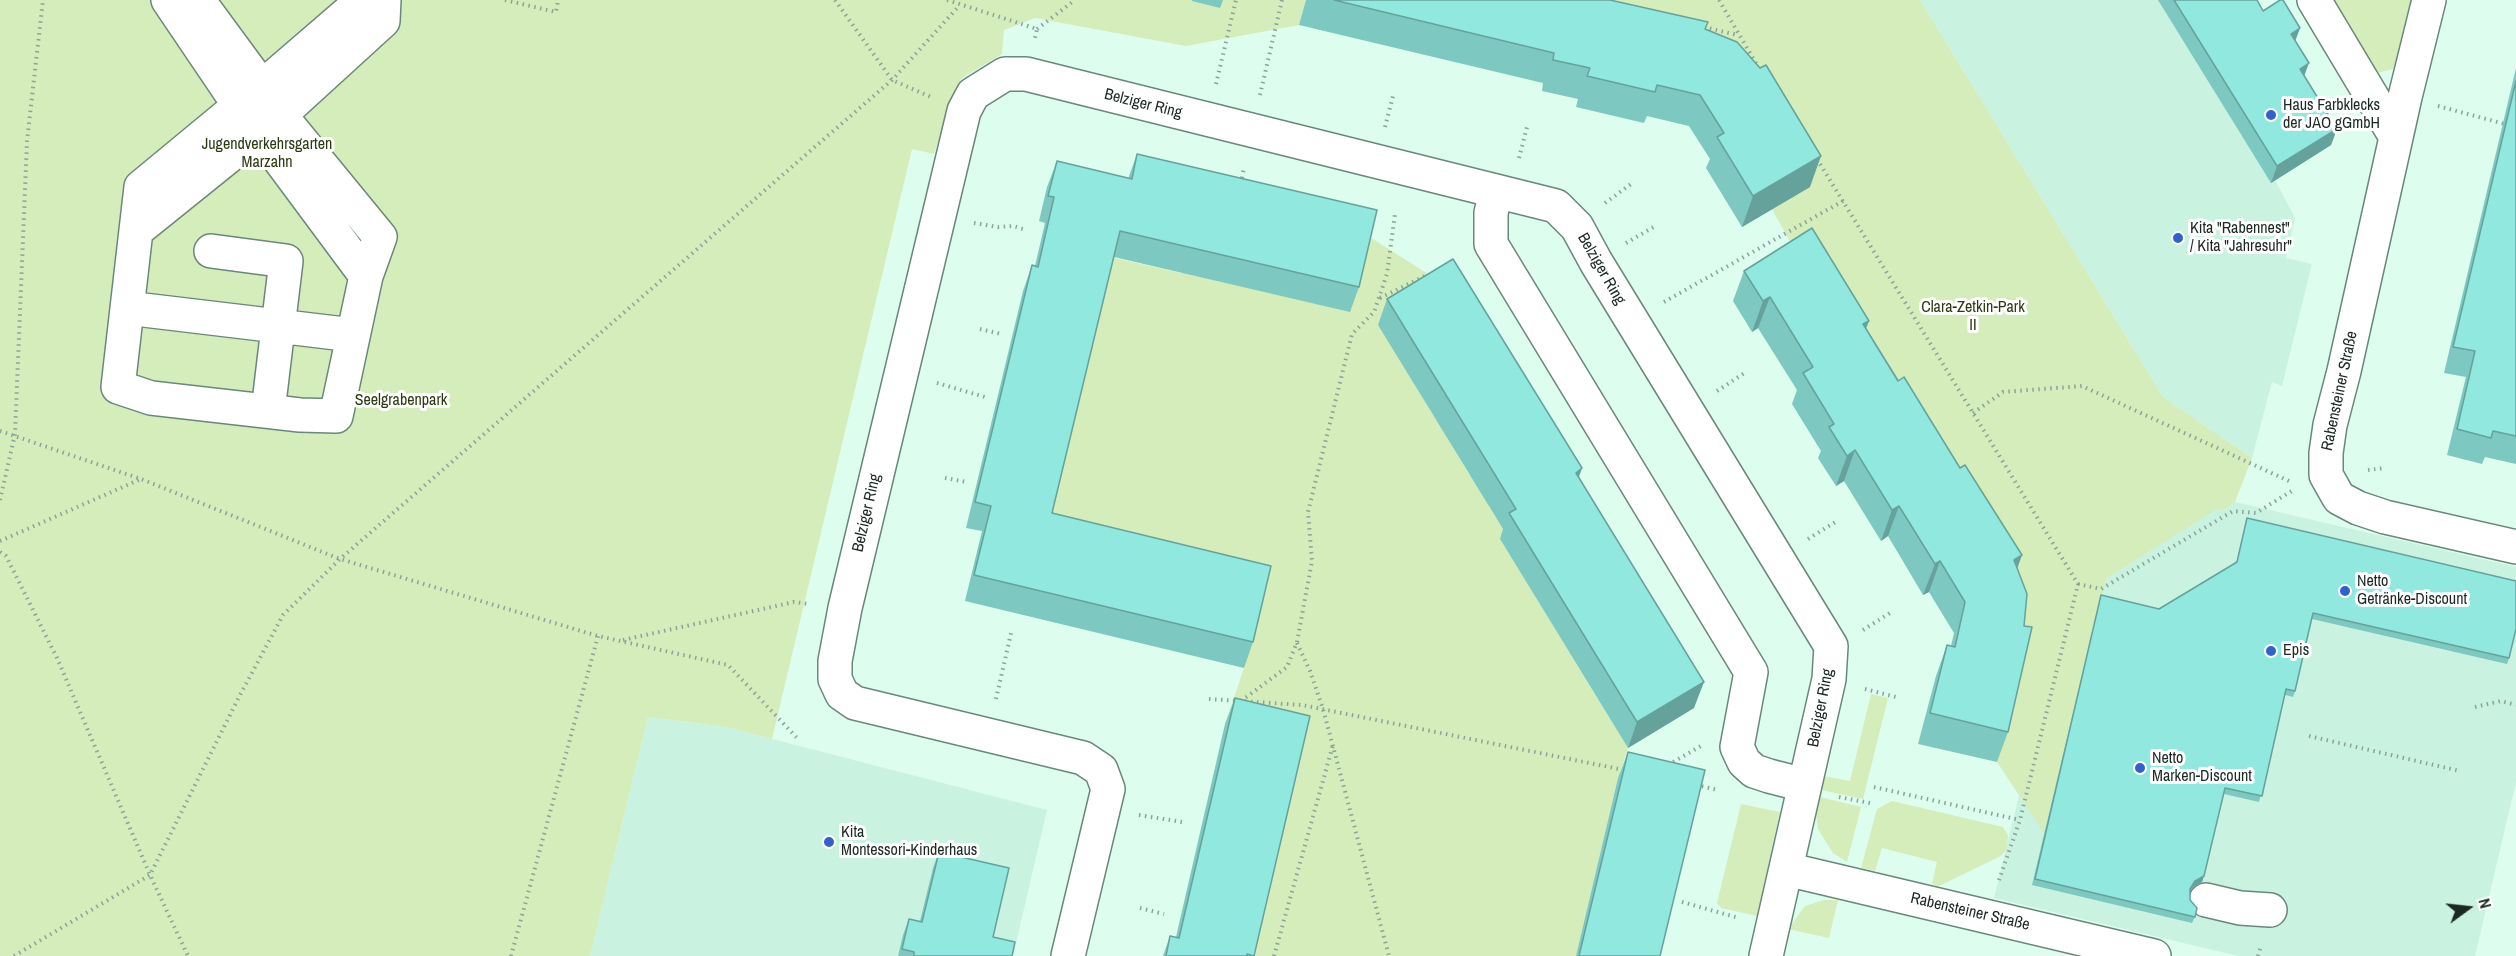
<!DOCTYPE html>
<meta charset="utf-8">
<style>
body{margin:0}
#map{position:relative;width:2516px;height:956px;overflow:hidden;background:#ddfdef;font-family:"Archivo Narrow",sans-serif}
canvas{display:block}
.north{position:absolute;left:2438px;top:878px;width:60px;height:60px;-webkit-text-stroke:4px #fff;paint-order:stroke;rotate:75deg;font-size:16px;font-weight:700;line-height:24px;text-align:center;color:#1c2823}
.north::after{content:'';display:block;margin:auto;width:21px;height:27px;background:#1c2823;clip-path:polygon(50% 0,100% 100%,50% 72%,0 100%)}
</style>
<div id="map">
<canvas width="2516" height="956"></canvas>
<div class="north">N</div>
</div>
<script>
const context = document.querySelector('canvas').getContext('2d');
context.lineJoin = 'round';
function fillPath(path, color) { context.fillStyle = color; context.fill(path, 'evenodd'); }
const toPath = rows => new Path2D(rows.map(r => 'M' + r).join(''));
function stroke(path, color, width, dash) { context.strokeStyle = color; context.lineWidth = width; context.lineCap = dash ? 'butt' : 'round'; context.setLineDash(dash || []); context.stroke(path); }
function write(font, color, halo, rows, align = 'center') {
  context.font = font + ' "Archivo Narrow",sans-serif'; context.lineWidth = 6; context.setLineDash([]); context.textBaseline = 'middle'; context.strokeStyle = halo; context.fillStyle = color; for (const [text, x, y, turn = 0] of rows) {
    context.save(); context.translate(x, y); context.rotate((+turn || 0) * Math.PI / 180); context.textAlign = isNaN(turn) ? turn : align; if (halo) context.strokeText(text, 0, 0); context.fillText(text, 0, 0); context.restore();
  }
}
const built = toPath([
 [1920,0,2241,0,2331,145,2275,180,2295,218,2286,258,2312,264,2282,386,2272,382,2252,458,2163,397],
 [2235,502,2516,567,2516,782,2475,956,2238,956,1994,898,2063,616,2106,579,2217,508,2223,511],
 [648,717,726,727,1047,810,1013,956,590,956]
]);
const green = toPath([
 [0,0,1306,0,1299,25,1186,46,1035,18,1004,30,1002,54,962,78,949,105,934,154,912,149,772,739,726,727,648,717,590,956,0,956],
 [1502,0,1920,0,2163,397,2252,458,2235,502,2223,511,2217,509,2106,579,2044,833,1997,762,2021,658,1772,209,1810,186],
 [2332,0,2412,0,2397,68,2377,73],
 [1368,236,1444,284,1415,385,1433,415,1458,441,1452,446,1469,474,1494,500,1487,504,1507,535,1500,539,1628,748,1618,778,1576,956,1251,956,1225,724,1244,668,1262,591,1041,546,1110,257,1181,273],
 [1871,694,1888,698,1863,799,1821,790,1824,776,1850,781],
 [1820,797,1861,807,1847,862,1833,853,1818,829,1816,814],
 [1892,801,2003,827,2008,835,2007,849,2001,856,1939,886,1932,884,1937,862,1882,848,1875,871,1861,868,1877,809],
 [1741,804,1780,812,1757,916,1721,908,1717,903],
 [1824,900,1838,900,1829,938,1788,929,1805,906]
]);
const path = toPath([
 [505,0,556,12,558,0],
 [835,0,892,80,931,97],
 [947,0,1037,29,1035,38],
 [1719,0,1758,67],
 [1704,27,1737,35],
 [1037,29,1075,0],
 [1216,84,1236,0],
 [1260,95,1282,0],
 [2438,106,2516,127],
 [1385,127,1393,96],
 [1519,158,1527,127],
 [1817,159,2078,584,2020,820,1998,883],
 [1242,178,1244,167],
 [1605,203,1631,184],
 [974,223,998,227,1013,226,1023,229],
 [1626,243,1657,225],
 [1380,298,1427,275],
 [1664,302,1843,201],
 [980,329,1001,334],
 [937,383,985,397],
 [1717,391,1746,372],
 [1973,413,2003,392,2082,386,2289,481],
 [0,431,141,479,340,559,598,636,728,665,799,740],
 [2368,470,2385,468],
 [945,478,967,482],
 [0,500,15,434,27,141,43,0],
 [1808,539,1837,521],
 [0,541,141,479],
 [0,552,6,556,57,658,150,875,188,956],
 [2078,584,2101,589,2233,511,2256,513,2295,489],
 [1863,630,1893,611],
 [623,640,794,602,809,604],
 [1297,643,1310,671,1323,709,1389,956],
 [1865,689,1896,697],
 [996,699,1012,629],
 [1209,699,1302,705,1624,770],
 [1241,701,1287,667,1297,642,1312,561,1308,512,1352,334,1374,312,1387,274,1395,214],
 [2475,707,2501,701,2516,705],
 [2309,736,2460,771],
 [1668,765,1701,746],
 [1696,785,1718,790],
 [1874,787,2020,820],
 [1839,797,1870,803],
 [1139,815,1182,822],
 [1682,902,1739,918],
 [1140,908,1164,914],
 [14,956,150,875,239,697,283,615,340,559,892,80,959,6],
 [511,956,598,636],
 [1274,956,1333,745],
 [2258,956,2261,946]
]);
const minor = toPath([
 [168,0,239,105,366,276],
 [198,0,262,87,280,115,380,237,366,276,336,416,300,415,151,398,118,387,141,187,262,87,363,0],
 [2314,0,2396,137],
 [2429,0,2405,97,2344,371,2330,425,2326,453,2326,475,2339,498,2358,508,2385,517,2516,547],
 [1496,191,1491,213,1491,244,1751,672,1737,747,1744,762,1754,771,1769,776,1804,785],
 [136,231,280,115,383,21,384,0],
 [211,251,286,261,268,411],
 [127,308,353,335],
 [1786,869,2154,956],
 [2206,900,2240,908,2270,910],
 [1068,956,1108,789,1101,770,1083,758,855,703,842,694,835,679,835,661,845,608,964,111,973,94,1005,74,1026,74,1556,206,1577,227,1596,262,1831,646,1829,679,1766,956]
]);
const wall = toPath([
 [1192,0,1223,0,1220,8,1192,1],
 [1306,0,1610,0,1706,29,1810,187,1742,227,1706,168,1710,159,1689,126,1647,116,1644,123,1576,107,1578,99,1542,91,1543,83,1299,25],
 [2158,0,2257,0,2263,11,2300,28,2295,41,2304,76,2337,129,2331,145,2271,183],
 [2516,68,2516,464,2485,457,2482,464,2447,455,2466,377,2444,373],
 [1137,154,1359,287,1350,312,1114,257,1052,513,1253,642,1244,668,965,601,982,531,966,528,1023,291,1032,265,1035,266,1045,223,1039,221,1047,187,1057,161,1128,179],
 [1744,271,1866,328,2017,568,2008,732,1997,762,1918,744,1936,676,1947,645,1951,646,1954,633,1929,592,1923,595,1888,536,1881,541,1844,481,1836,486,1818,458,1821,451,1792,404,1797,390,1758,328,1752,332,1733,301],
 [1387,299,1582,468,1579,477,1694,708,1628,748,1500,539,1503,529,1378,325],
 [2247,518,2509,658,2507,664,2312,619,2295,691,2293,697,2285,695,2259,802,2224,794,2202,882,2193,887,2190,891,2190,900,2195,917,2192,923,2032,885,2101,595,2159,609,2236,563],
 [1235,698,1254,956,1163,956,1170,936,1176,937,1225,724],
 [1628,752,1660,956,1576,956,1618,778],
 [939,852,993,937,1012,956,898,956,903,935,909,919,920,921,933,868]
]);
const shadedWall = toPath([
 [2300,28,2294,44,2291,34],
 [2309,63,2303,79,2300,69],
 [2337,129,2331,145,2271,183,2277,166],
 [1821,156,1810,187,1742,227,1753,196],
 [1770,297,1758,328,1752,332,1763,301],
 [1869,321,1857,351,1863,324],
 [1855,450,1844,481,1836,486,1847,456],
 [1582,468,1572,494,1576,473],
 [1899,506,1888,536,1881,541,1892,510],
 [2022,555,2011,586,2014,560],
 [1940,561,1929,592,1923,595,1935,564],
 [1704,682,1694,708,1628,748,1637,722],
 [2204,876,2202,882,2193,887,2188,895,2195,881]
]);
const building = toPath([
 [1334,0,1610,0,1708,22,1705,29,1737,42,1760,68,1766,65,1821,156,1753,196,1717,137,1724,133,1700,95,1657,85,1655,92,1587,76,1590,68,1553,60,1554,53,1334,0],
 [2174,0,2257,0,2263,11,2280,0,2283,0,2300,28,2291,34,2309,63,2300,69,2337,129,2277,166,2174,0],
 [2516,81,2516,436,2493,431,2491,438,2457,429,2475,351,2453,347,2516,81],
 [1137,154,1377,210,1359,287,1120,231,1052,513,1271,566,1253,642,974,575,991,506,975,502,1032,265,1038,267,1054,197,1048,196,1057,161,1132,179,1137,154],
 [1812,228,1869,321,1863,324,1898,381,1904,377,1960,468,1965,465,2022,555,2014,560,2027,594,2024,626,2032,627,2008,732,1930,713,1947,645,1955,647,1965,602,1940,561,1935,564,1899,506,1892,510,1855,450,1847,456,1829,427,1834,424,1803,373,1813,367,1770,297,1763,301,1744,271,1812,228],
 [1453,259,1582,468,1576,473,1704,682,1637,722,1509,513,1516,509,1387,299,1453,259],
 [2247,518,2516,581,2516,629,2509,658,2313,613,2295,691,2286,689,2262,796,2225,788,2204,876,2195,881,2190,889,2190,900,2197,908,2195,917,2035,879,2101,595,2159,609,2237,562,2247,518],
 [1235,698,1310,716,1254,956,1247,954,1247,956,1166,956,1170,936,1179,938,1235,698],
 [1628,752,1705,770,1660,956,1579,956,1628,752],
 [939,852,1009,868,993,937,1015,942,1012,956,914,956,914,952,902,949,909,919,922,922,939,852]
]);
const markers = [
 [2271,115,6,"#3360cf"],
 [2178,238,6,"#3360cf"],
 [2345,591,6,"#3360cf"],
 [2271,651,6,"#3360cf"],
 [2140,768,6,"#3360cf"],
 [829,842,6,"#3360cf"]
];
const streetNames = [
 ["Belziger Ring",1143,104,14],
 ["Belziger Ring",1601,269,60],
 ["Rabensteiner Straße",2340,391,-78],
 ["Belziger Ring",867,513,-77],
 ["Belziger Ring",1821,708,-79],
 ["Rabensteiner Straße",1970,912,13]
];
const poiNames = [
 ["Haus Farbklecks",2283,106],
 ["der JAO gGmbH",2283,124],
 ["Kita \"Rabennest\"",2190,229],
 ["/ Kita \"Jahresuhr\"",2190,247],
 ["Netto",2357,582],
 ["Getränke-Discount",2357,600],
 ["Epis",2283,651],
 ["Netto",2152,759],
 ["Marken-Discount",2152,777],
 ["Kita",841,833],
 ["Montessori-Kinderhaus",841,851]
];
const parkNames = [
 ["Jugendverkehrsgarten",267,145],
 ["Marzahn",267,163],
 ["Clara-Zetkin-Park",1973,308],
 ["II",1973,326],
 ["Seelgrabenpark",401,401]
];
fillPath(built, '#caf2e1');
fillPath(green, '#d5edbb');
stroke(minor, '#6a877b', 36);
stroke(path, '#8ba399', 4, [1.5, 4.5]);
stroke(minor, '#fff', 33);
fillPath(wall, '#7dc8c0');
fillPath(shadedWall, '#66a29c');
fillPath(building, '#91e8df');
stroke(building, '#66a29c', 1.5);
for (const [x, y, r, color] of markers) { const dot = new Path2D(); dot.arc(x, y, r, 0, 2 * Math.PI); context.fillStyle = color; context.fill(dot); stroke(dot, '#fff', 2); }
write('16px', '#1c2823', '#fff', streetNames);
write('16px', '#1c2823', '#fff', poiNames, 'left');
write('16px', '#293b10', '#fff', parkNames);
</script>
